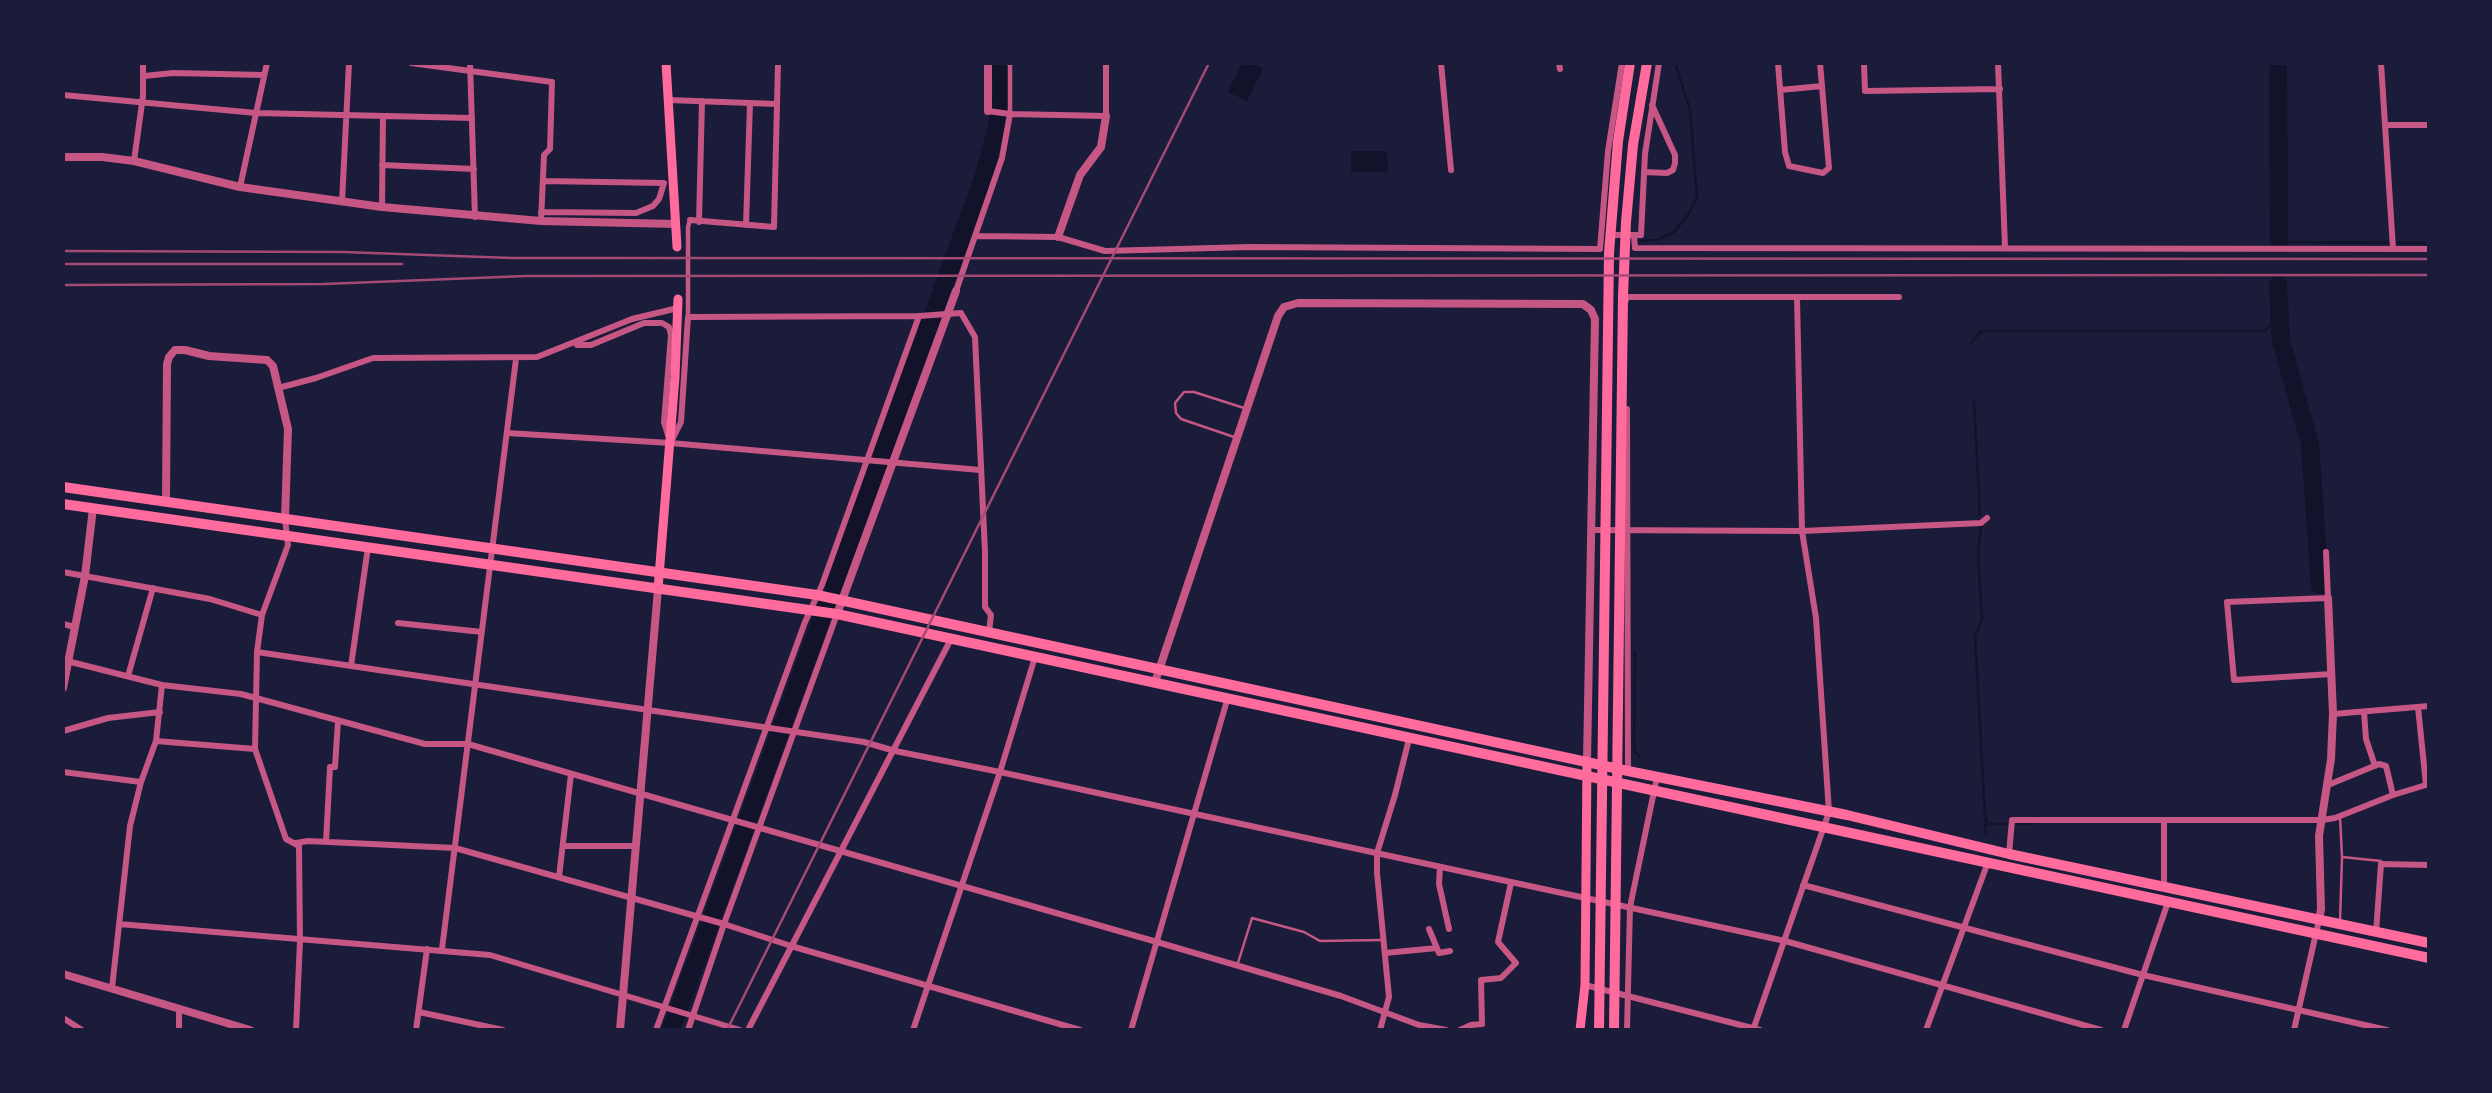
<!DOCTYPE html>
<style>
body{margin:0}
#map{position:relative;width:2492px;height:1093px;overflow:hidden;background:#1b1b3a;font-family:"Alegreya Sans",sans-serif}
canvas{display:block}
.frame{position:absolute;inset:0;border:65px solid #1b1b3a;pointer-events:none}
</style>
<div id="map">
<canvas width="2492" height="1093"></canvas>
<div class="frame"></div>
</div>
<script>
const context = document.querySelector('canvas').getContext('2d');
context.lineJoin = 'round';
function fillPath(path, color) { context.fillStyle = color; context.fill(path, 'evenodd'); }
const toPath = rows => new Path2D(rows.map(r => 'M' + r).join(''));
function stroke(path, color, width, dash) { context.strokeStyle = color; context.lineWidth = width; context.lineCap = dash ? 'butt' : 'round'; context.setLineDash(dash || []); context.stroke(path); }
const water = toPath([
 [1242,63,1252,63,1263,69,1247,101,1228,92],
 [1351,151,1387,151,1388,172,1351,172]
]);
const stream = toPath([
 [1639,241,1657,240,1674,232,1688,215,1697,198,1690,110,1675,63],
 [2279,242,2426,243],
 [1971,343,1981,331,2265,331,2271,325,2272,314,2280,314],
 [1974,402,1980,515],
 [1981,527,1978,552,1982,619,1975,636,1986,834],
 [1635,653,1634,750,1640,757],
 [1986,814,1987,824,2007,824],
 [2019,824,2032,824]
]);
const river = toPath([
 [2278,63,2279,242],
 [2278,285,2281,341,2310,444,2320,585],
 [671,1030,983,178,996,131,1002,93,1001,63]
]);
const service = toPath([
 [1234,437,1181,419,1176,413,1175,403,1184,392,1194,392,1244,408],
 [2340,816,2342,857,2340,921],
 [2342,857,2381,861],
 [1237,966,1252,918,1304,932,1320,941,1381,940]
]);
const pedestrian = toPath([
 [1010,63,1010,114],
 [688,317,688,227,690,220]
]);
const minor = toPath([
 [411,63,552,82,550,149,544,155,541,221],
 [470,63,475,217],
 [1441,63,1451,170],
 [1559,63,1560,69],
 [1778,63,1785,152,1789,166,1823,173,1829,168,1820,63],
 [1864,63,1865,91,2000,89],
 [1998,63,2005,247],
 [2381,63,2393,248],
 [144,76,173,73,264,75],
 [1780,90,1822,86],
 [63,95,256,113,472,118],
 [668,100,777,104],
 [988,111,1010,114,1106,116,1106,63],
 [2385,125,2429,125],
 [134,161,143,96,143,63],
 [382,165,474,169],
 [1644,172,1667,173,1673,170,1675,163,1675,155,1652,105],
 [240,187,267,63],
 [342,202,349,63],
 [382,207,383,116],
 [541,212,636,213,653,206,659,199,664,183,543,181],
 [690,220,774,227,778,63],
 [699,222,702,101],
 [746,225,750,103],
 [1610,235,1641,235,1645,154,1659,63],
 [1634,235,1635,248,2429,249],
 [975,236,1058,237,1105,251,1249,247,1600,249,1608,151,1622,63],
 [956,291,1002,158,1010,114],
 [1626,300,1626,297,1899,297],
 [577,345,591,345,644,323,662,323,669,327,671,335,664,422,668,435],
 [278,388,316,378,373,358,537,357,632,319,678,308],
 [1627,409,1628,771],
 [507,433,670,443,980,470],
 [671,442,681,422,688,317,919,316,961,313,975,337,985,552,985,607,991,615,989,632],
 [285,519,288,545,262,615,257,652,255,749,286,839,299,846,300,941,296,1030],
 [1591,530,1802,531,1981,523,1987,518],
 [2326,552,2328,598,2227,602,2234,680,2332,674],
 [63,572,210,599,262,615],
 [398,623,482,632],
 [63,624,75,627],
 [257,652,864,742,895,751,1000,772,1785,941,2101,1030],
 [63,660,162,685,241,694,425,744,468,744,1157,942,1341,996,1419,1025,1446,1030],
 [351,666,368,547],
 [128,676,153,588],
 [2418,707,2426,785],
 [2364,712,2366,739,2375,766],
 [2333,714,2429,706],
 [63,731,108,718,160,712],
 [156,741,255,749],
 [63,772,141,782],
 [2328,785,2379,764,2386,766,2393,795],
 [2164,822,2164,887],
 [326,842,330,767,335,767,338,721],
 [296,843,308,841,455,848,724,924,791,946,1080,1030],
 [563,846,635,846],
 [2009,854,2012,820,2322,820,2335,818,2393,795,2429,784],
 [1440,867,1439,884,1449,929],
 [559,877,571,774],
 [1803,885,2143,975,2387,1030],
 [119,924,490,955,740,1030],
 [1429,929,1439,953,1450,951],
 [2376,932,2381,864,2429,865],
 [442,949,516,359],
 [1385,953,1437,948],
 [1585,985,1760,1030],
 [112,988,130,826,141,782,156,741,162,685],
 [419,1012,503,1030],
 [63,1018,82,1030],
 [179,1030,179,1008],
 [416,1030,427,949],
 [656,1030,805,622,822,585,919,316],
 [688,1030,724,924,837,614],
 [748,1030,951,639],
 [913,1030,1000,772,1035,657],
 [1131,1030,1228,697],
 [1380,1030,1389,997,1377,873,1377,853,1395,795,1409,739],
 [1460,1030,1471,1025,1482,1024,1481,980,1501,978,1516,963,1498,942,1511,883],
 [1627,1030,1630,907,1657,777],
 [1753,1030,1829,812,1816,618,1802,531,1797,297],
 [1926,1030,1988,862],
 [2124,1030,2168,902],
 [2294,1030,2319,920]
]);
const tertiary = toPath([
 [988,111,988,63],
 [63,157,102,157,134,161,240,187,382,207,541,221,676,224],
 [1058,237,1080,175,1101,147,1106,116],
 [166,501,167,364,169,357,175,350,185,350,209,356,267,360,273,366,288,429,285,519],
 [837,614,956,291],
 [1155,682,1278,316,1284,307,1298,303,1583,304,1591,310,1595,319,1587,761],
 [63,688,85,576,93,508],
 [2319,920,2321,909,2319,836,2331,759,2333,714,2328,598],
 [63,974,250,1030],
 [620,1030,658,589]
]);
const secondary = toPath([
 [666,63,677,247],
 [658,589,675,377,678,299],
 [1580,1030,1585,985,1587,761]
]);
const trunk = toPath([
 [63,487,817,595,1628,771,1847,815,2009,854,2429,943],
 [63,504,837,614,2429,958]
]);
const motorway = toPath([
 [1599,1030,1609,253,1618,141,1630,63],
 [1614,1030,1623,296,1626,222,1633,145,1647,63]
]);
const rail = toPath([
 [63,251,343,252,512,258,597,258,2429,259],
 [63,264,402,264],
 [63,285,324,284,526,276,2429,275],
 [727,1030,1209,63]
]);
fillPath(water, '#12122b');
stroke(stream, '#12122b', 2.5);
stroke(river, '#12122b', 18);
stroke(service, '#c65784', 2.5);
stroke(pedestrian, '#c65784', 4.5);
stroke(minor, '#c65784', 6);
stroke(tertiary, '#c65784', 8);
stroke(secondary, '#ff6b9d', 9);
stroke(trunk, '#ff6b9d', 10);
stroke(motorway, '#ff6b9d', 10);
stroke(rail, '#a44b75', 2.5);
</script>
